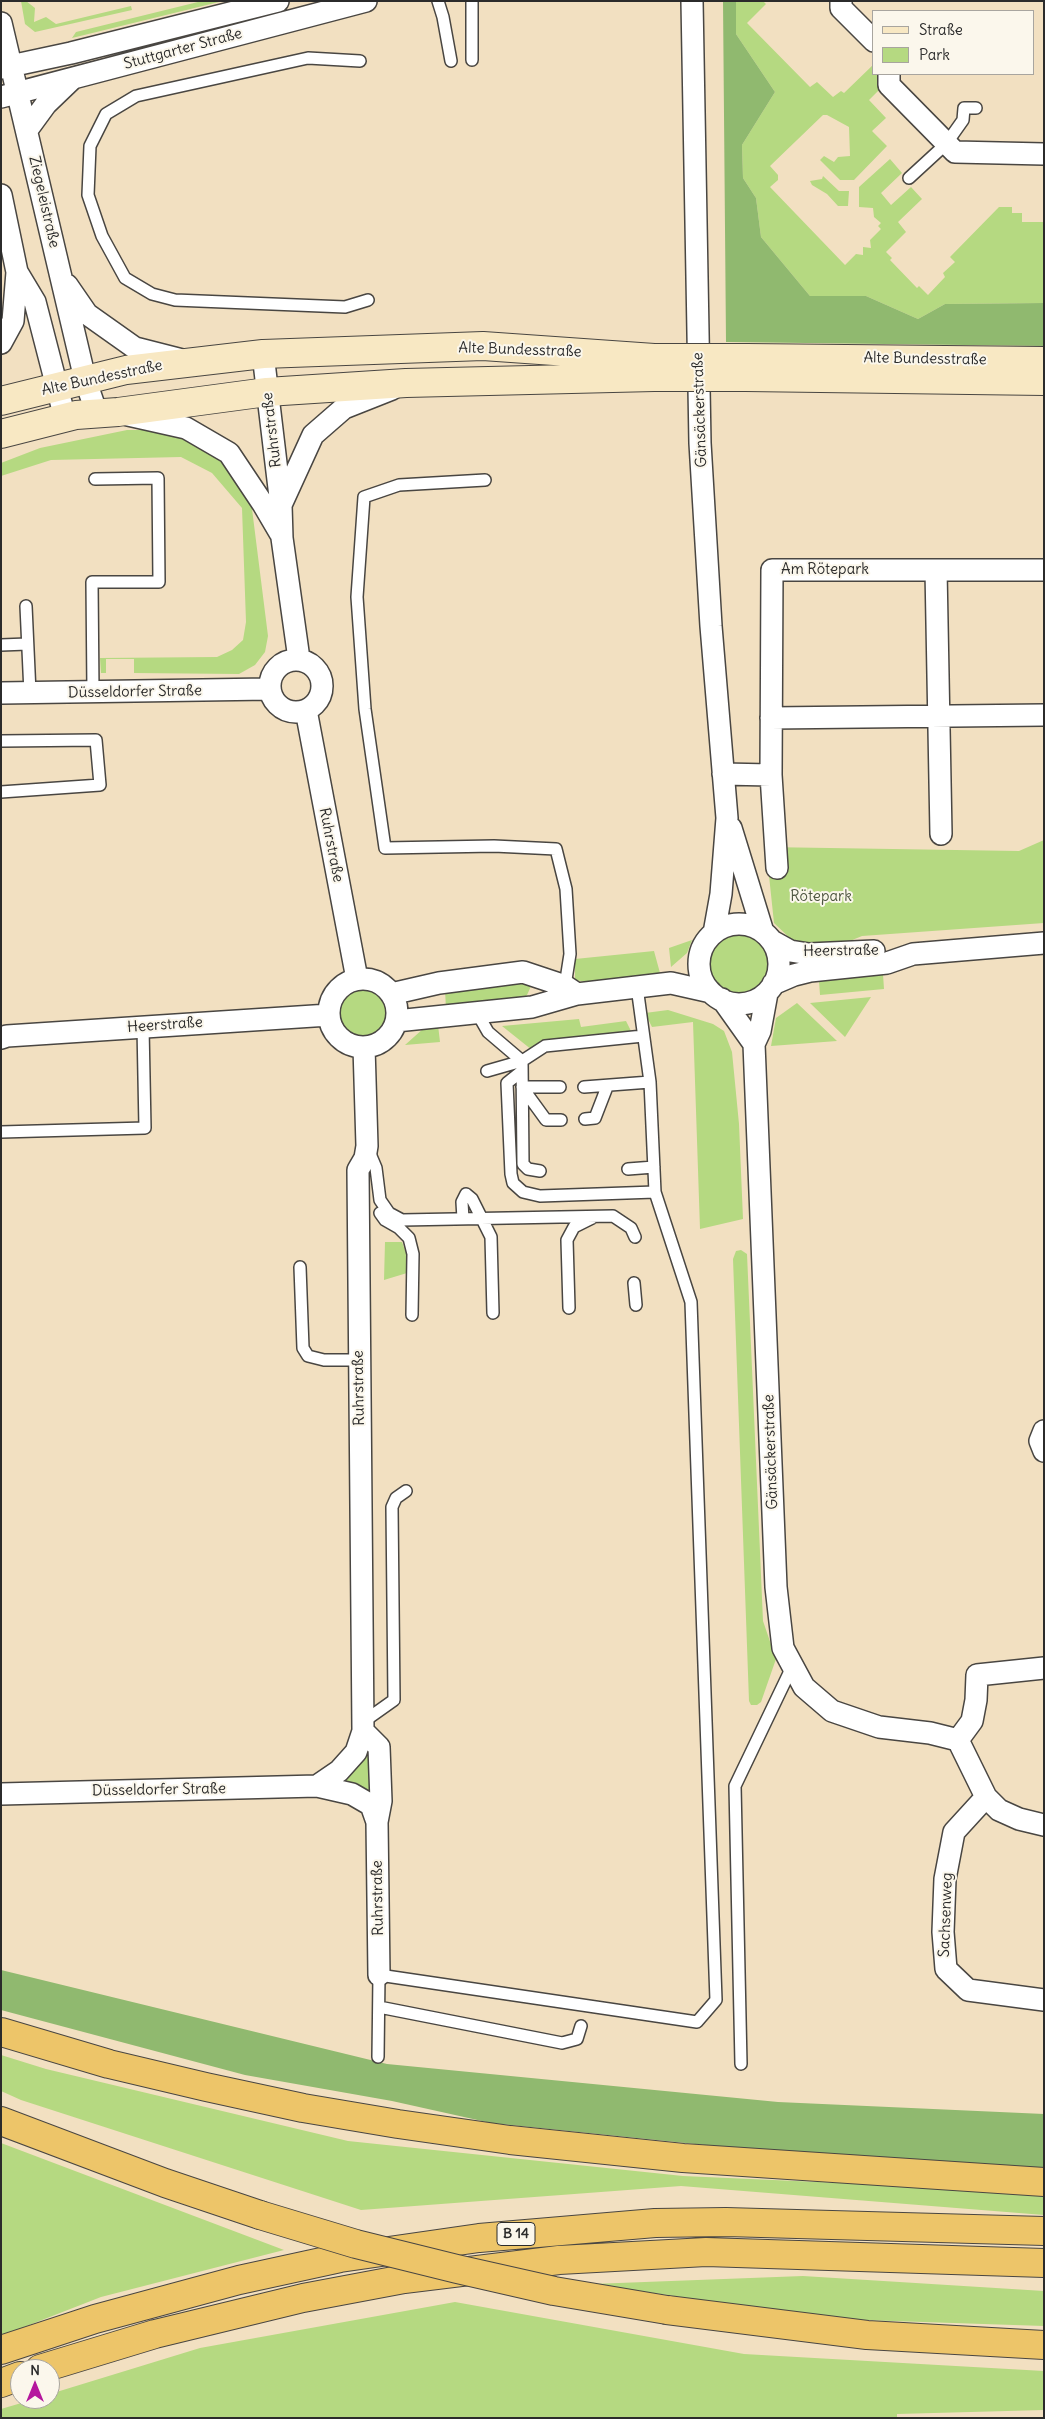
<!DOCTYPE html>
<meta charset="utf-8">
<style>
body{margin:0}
#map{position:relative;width:1045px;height:2419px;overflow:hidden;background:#f2e0c1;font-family:Delius,sans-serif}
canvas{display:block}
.frame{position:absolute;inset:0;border:2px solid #2b2b2b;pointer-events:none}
.legend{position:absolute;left:872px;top:10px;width:162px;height:65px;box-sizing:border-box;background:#fbf7ec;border:1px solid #a8a59f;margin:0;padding:6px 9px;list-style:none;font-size:15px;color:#2b2b2b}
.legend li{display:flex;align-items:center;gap:10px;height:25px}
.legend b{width:25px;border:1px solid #a8a59f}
.north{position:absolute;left:10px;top:2359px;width:50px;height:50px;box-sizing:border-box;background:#fbf7ec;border:1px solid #a8a59f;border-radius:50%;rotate:0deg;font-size:14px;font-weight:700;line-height:20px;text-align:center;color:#2b2b2b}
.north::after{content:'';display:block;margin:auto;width:18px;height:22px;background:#b5179e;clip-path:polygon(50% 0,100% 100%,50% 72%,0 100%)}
</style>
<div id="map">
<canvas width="1045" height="2419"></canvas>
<div class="frame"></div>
<ul class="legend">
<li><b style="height:6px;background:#f8e8c3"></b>Straße</li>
<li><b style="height:14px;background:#b5d981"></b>Park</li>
</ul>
<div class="north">N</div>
</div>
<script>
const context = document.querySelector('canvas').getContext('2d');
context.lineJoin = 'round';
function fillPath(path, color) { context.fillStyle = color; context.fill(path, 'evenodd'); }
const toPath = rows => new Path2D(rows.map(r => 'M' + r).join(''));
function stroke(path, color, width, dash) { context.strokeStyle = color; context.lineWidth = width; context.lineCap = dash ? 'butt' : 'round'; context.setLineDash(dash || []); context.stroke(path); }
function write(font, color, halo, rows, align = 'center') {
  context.font = font + ' Delius,sans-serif'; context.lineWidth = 4; context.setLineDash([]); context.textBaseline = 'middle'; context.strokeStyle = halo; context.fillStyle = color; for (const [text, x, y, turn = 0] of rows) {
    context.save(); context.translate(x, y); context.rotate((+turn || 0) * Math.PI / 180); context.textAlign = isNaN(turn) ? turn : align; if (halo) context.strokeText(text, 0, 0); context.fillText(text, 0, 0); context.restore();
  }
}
const green = toPath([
 [21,1,26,1,35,8,34,22,46,17,56,24,131,6,132,10,35,32,25,24],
 [202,1,223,1,72,38,76,32],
 [736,1,763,1,766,4,747,23,810,87,817,82,833,97,841,91,844,93,874,64,874,74,879,74,879,90,869,100,886,118,872,131,887,146,854,180,840,180,820,160,824,156,834,162,838,157,850,156,849,127,827,115,823,115,770,166,778,175,778,180,770,187,845,265,856,254,863,255,863,247,871,248,870,240,881,229,878,226,881,223,874,217,873,208,859,207,859,187,890,159,902,173,881,193,891,205,911,187,922,199,898,222,906,232,886,252,892,258,890,260,917,288,919,286,928,295,945,277,943,273,955,262,950,257,999,207,1012,207,1012,213,1022,213,1022,222,1043,222,1044,213,1044,303,945,304,918,319,866,296,810,296,761,237,756,198,743,178,742,145,775,92,736,34],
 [823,176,839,191,849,191,848,206,838,206,827,194,812,185,810,181,822,179],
 [127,430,174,430,234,467,251,501,268,636,265,652,255,665,239,674,134,673,134,659,106,659,106,673,101,673,100,658,217,657,232,650,243,640,246,622,242,508,212,473,181,457,51,460,1,476,1,463,40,448],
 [1044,840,1044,923,862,936,845,943,797,945,774,923,766,847,1019,851],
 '708 964a31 31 0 1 1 62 0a31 31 0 1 1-62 0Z',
 [692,940,687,953,671,967,669,948],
 [654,951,660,973,652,976,587,982,575,980,575,959],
 [883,974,884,989,820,995,819,981],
 [521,980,532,984,527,995,516,1004,446,1009,445,990],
 '338 1012a24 24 0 1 1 48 0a24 24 0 1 1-48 0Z',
 [871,997,845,1037,810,1003],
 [797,1003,837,1041,771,1046,776,1018],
 [668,1010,713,1024,724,1031,732,1052,739,1124,743,1219,700,1229,693,1022,652,1027,645,1013],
 [579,1019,581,1027,626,1021,631,1031,543,1042,532,1050,502,1026],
 [438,1025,440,1042,405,1045,424,1028],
 [385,1242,402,1242,406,1253,407,1273,384,1280],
 [741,1250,747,1254,763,1621,776,1659,761,1702,757,1705,751,1705,749,1701,733,1259,736,1251],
 [372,1750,375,1792,353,1785,332,1784,355,1768],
 [1,2055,46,2069,348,2141,683,2176,1044,2192,1044,2215,681,2186,361,2210,21,2100,1,2091],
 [1,2143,284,2250,101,2297,1,2336],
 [803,2276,1044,2291,1044,2326,832,2319,592,2284],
 [455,2302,744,2354,1044,2371,1044,2410,897,2414,897,2418,1,2418,1,2409,35,2399,50,2399,50,2394,200,2348]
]);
const forest = toPath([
 [723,1,736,1,736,34,775,92,742,145,743,178,756,198,761,237,810,296,866,296,918,319,945,304,1044,303,1044,346,726,342],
 [1,1970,387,2064,778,2102,1044,2114,1044,2168,773,2152,491,2123,392,2101,245,2075,1,2010]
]);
const lane = toPath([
 [438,1,443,17,451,61],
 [472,60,472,1],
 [360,61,308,58,136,96,106,114,90,146,88,195,102,236,125,278,152,294,175,300,345,307,368,300],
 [909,178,946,144,963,120,964,108,976,108],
 [485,480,399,485,364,497,357,597,365,709,385,848,494,846,556,849,566,889,570,954,565,986],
 [26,606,30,693],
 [1,645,27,644],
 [93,692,92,582,159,582,158,478,95,479],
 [1,741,96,740,100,785,1,792],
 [476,1011,488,1032,522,1061,523,1164,528,1169,540,1171],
 [487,1071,522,1061,545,1046,643,1036],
 [522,1071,507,1083,511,1174,513,1183,523,1192,540,1196,655,1192],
 [522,1087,546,1120,561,1120],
 [522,1087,560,1087],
 [584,1087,650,1082],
 [585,1119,595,1118,607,1087],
 [1,1132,145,1128,143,1027],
 [368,1149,376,1168,380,1200,389,1213,402,1220,613,1216,631,1228,635,1237],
 [628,1169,654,1167],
 [380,1213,385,1220,399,1228,409,1238,413,1254,412,1315],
 [463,1219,462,1202,466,1194,472,1199,491,1237,493,1313],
 [300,1267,303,1348,308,1356,324,1360,359,1360],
 [634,1283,636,1305],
 [569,1308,567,1240,574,1227,592,1218],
 [363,1722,394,1700,392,1507,396,1498,406,1491],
 [379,2007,562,2043,577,2039,581,2026],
 [378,2057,379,1975,697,2022,716,2000,691,1302,655,1192,650,1082,637,987],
 [741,2064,735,1786,792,1667]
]);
const street = toPath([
 [692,1,700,443,711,626,727,818,721,894,714,933],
 [841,1,841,8,874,41],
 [1,23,85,379,97,414],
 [1,68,71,53,278,1],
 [889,74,889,85,955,152,1044,154],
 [1,97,366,1],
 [27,130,46,104,71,80],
 [1,195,17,272,13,321,1,343],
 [17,272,35,302,65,418],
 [67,285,87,314,135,348,182,360],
 [263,354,281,505,282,538,299,659],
 [128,415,186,428,229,453,263,504,280,533],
 [281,505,313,435,344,408,392,389],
 [936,570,941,834],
 '270 686a26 26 0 1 1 52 0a26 26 0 1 1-52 0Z',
 [1,693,269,689],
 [306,710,357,979],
 [771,718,1044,715],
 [723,774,771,775,772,570,1044,570],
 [771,775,777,868],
 [731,828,763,932],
 '699 964a40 40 0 1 1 80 0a40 40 0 1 1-80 0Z',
 [772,941,790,951,809,954,874,951],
 '329 1013a34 34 0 1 1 68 0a34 34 0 1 1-68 0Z',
 [773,984,794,975,810,971,887,963,913,954,1044,943],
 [767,993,760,1031,754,1044,776,1587,783,1648,804,1687,832,1711,879,1727,930,1733,958,1740,986,1797,999,1810,1019,1819,1044,1825],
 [391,994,439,983,523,972,565,986,577,994],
 [722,999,754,1044],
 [396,1021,532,1007,577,994,671,983,711,992],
 [1,1038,7,1036,329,1015],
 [1044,1431,1040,1441,1044,1451],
 [363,1731,379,1747,381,1801,377,1822,379,1975],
 [958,1740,972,1721,976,1700,977,1675,1044,1668],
 [317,1786,339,1771,356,1752,363,1731,358,1170,365,1158,367,1146,364,1047],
 [1,1794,317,1786,352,1794,371,1805,377,1822],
 [986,1797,954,1832,945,1879,943,1932,946,1969,968,1990,1044,2000]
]);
const secondary = toPath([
 [746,358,1044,361],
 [746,377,1044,381],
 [1,401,126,370,263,354,483,346,654,358],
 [1,434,76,415,118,412,267,392,406,383,654,377]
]);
const highway = toPath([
 [1,2032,109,2064,206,2087,303,2108,398,2124,510,2140,683,2158,1044,2182],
 [1,2121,165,2183,260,2215],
 [667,2310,867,2335,1044,2345],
 [1,2350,95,2319,239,2280,340,2258,479,2238,655,2223,726,2222,1044,2231],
 [40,2369,155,2334,303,2298,404,2279,559,2260,706,2252,1044,2263],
 [1,2383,20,2376]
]);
const secondaryBridge = toPath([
 [654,358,746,358],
 [654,377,746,377]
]);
const highwayBridge = toPath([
 [260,2215,356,2244,457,2269,554,2291,667,2310]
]);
const shields = [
 [516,2234,38]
];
const shieldNames = [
 ["B 14",516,2234]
];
const streetNames = [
 ["Stuttgarter Straße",183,49,-15],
 ["Ziegeleistraße",44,202,77],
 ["Alte Bundesstraße",520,350,2],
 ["Alte Bundesstraße",925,359,1],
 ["Alte Bundesstraße",102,378,-12],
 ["Gänsäckerstraße",700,410,-92],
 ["Ruhrstraße",272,430,-97],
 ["Am Rötepark",825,570],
 ["Düsseldorfer Straße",135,692,-1],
 ["Ruhrstraße",331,845,79],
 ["Heerstraße",841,951,-1],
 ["Heerstraße",165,1025,-4],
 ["Ruhrstraße",359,1388,-91],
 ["Gänsäckerstraße",771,1452,-92],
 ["Düsseldorfer Straße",159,1790,-1],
 ["Ruhrstraße",378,1898,-91],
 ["Sachsenweg",946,1915,-88]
];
const parkNames = [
 ["Rötepark",821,897]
];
fillPath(green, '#b5d981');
fillPath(forest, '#90b96f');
stroke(lane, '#494642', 14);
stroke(street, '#494642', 24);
stroke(secondary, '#494642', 30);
stroke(highway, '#494642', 30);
stroke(lane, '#fff', 11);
stroke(street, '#fff', 21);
stroke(secondary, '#f8e8c3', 28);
stroke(highway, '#edc569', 28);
stroke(secondaryBridge, '#494642', 30, []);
stroke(highwayBridge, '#494642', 30, []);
stroke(secondaryBridge, '#f8e8c3', 28);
stroke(highwayBridge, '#edc569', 28);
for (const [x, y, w] of shields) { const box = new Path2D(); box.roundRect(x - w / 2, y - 11.5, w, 23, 4); context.fillStyle = '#fbf7ec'; context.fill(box); stroke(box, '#2b2b2b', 1); }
write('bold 14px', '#2b2b2b', null, shieldNames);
write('15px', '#2b2b2b', '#fbf7ec', streetNames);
write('15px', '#4e5640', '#fbf7ec', parkNames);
</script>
